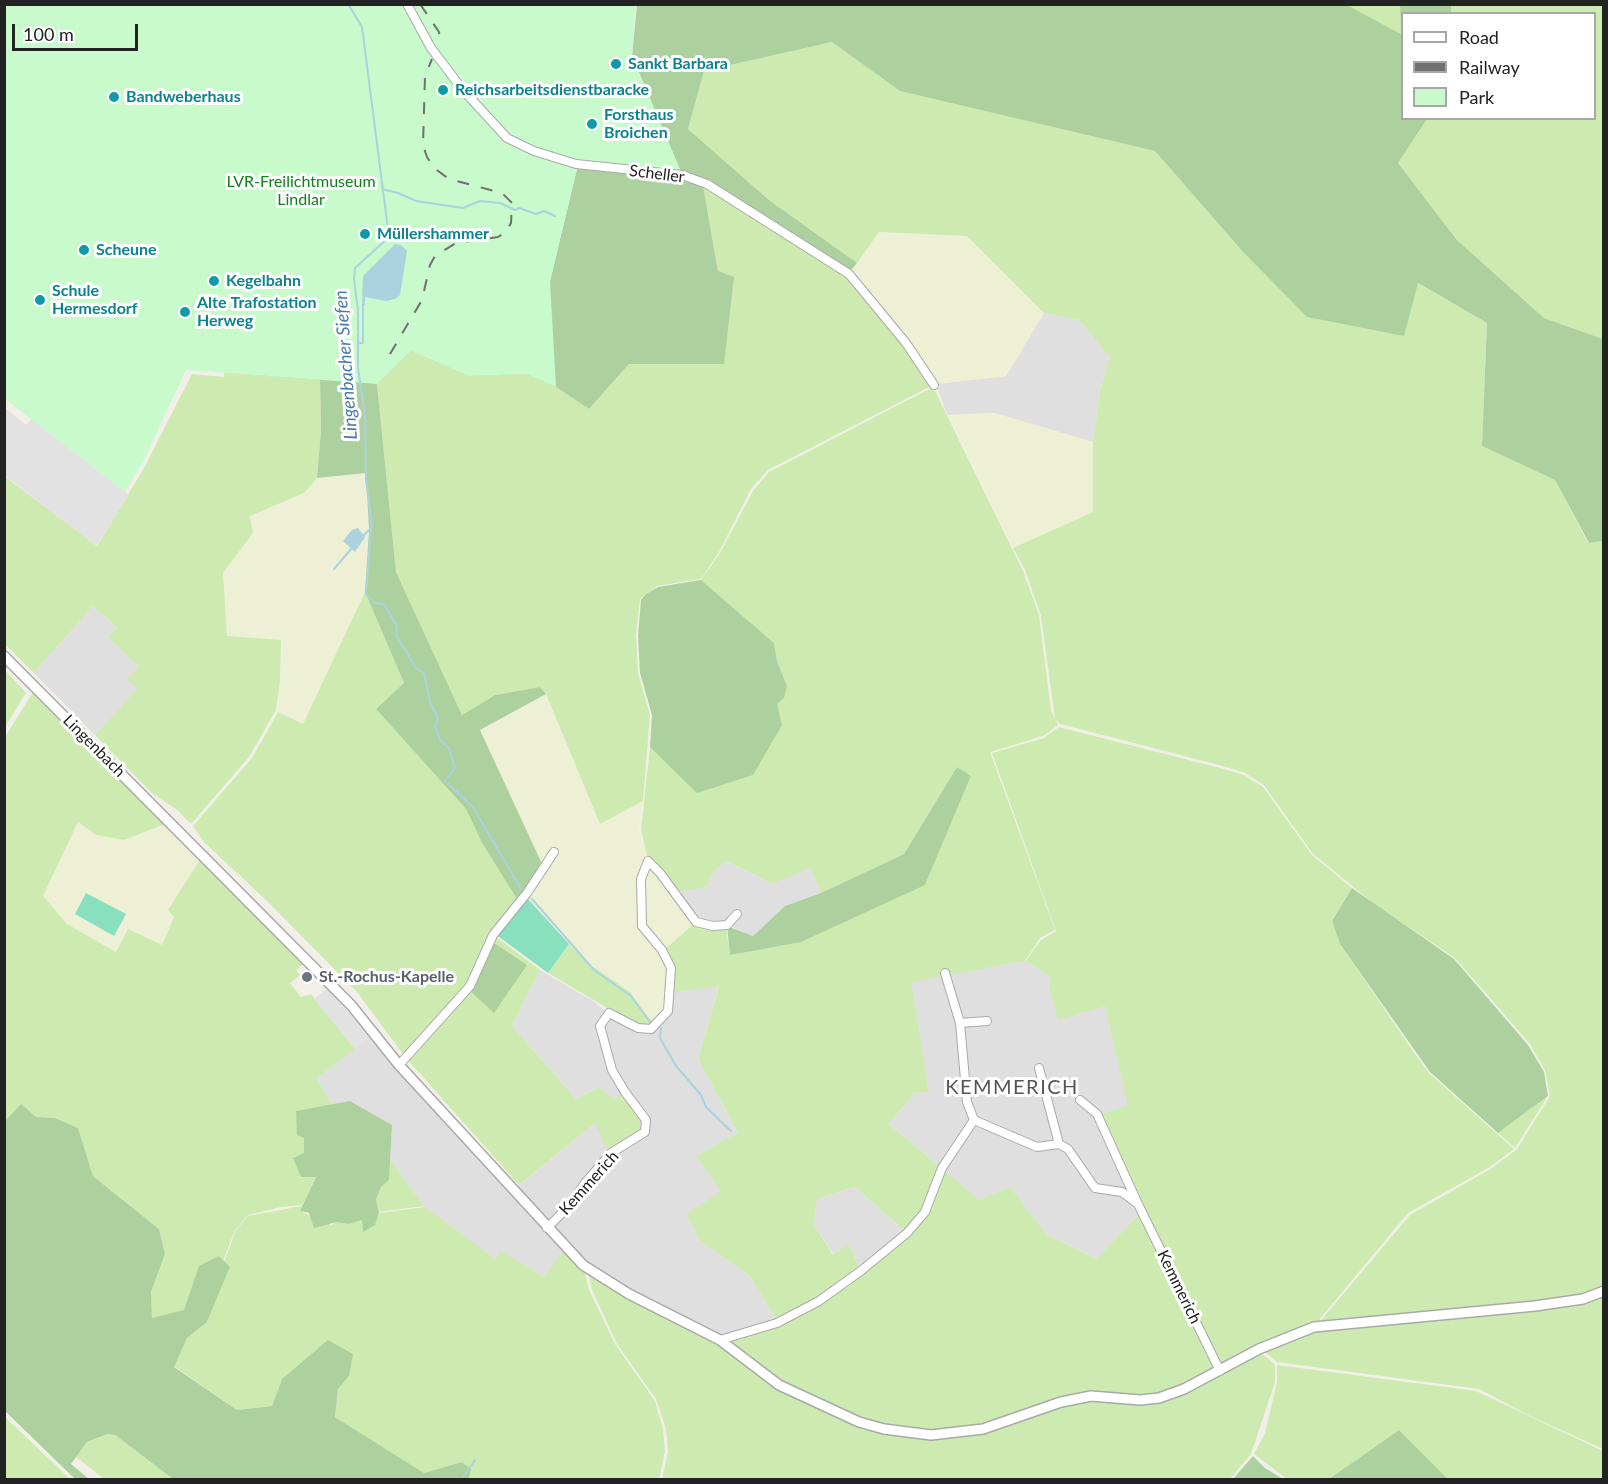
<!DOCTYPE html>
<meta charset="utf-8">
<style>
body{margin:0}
#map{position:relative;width:1608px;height:1484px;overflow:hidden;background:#f2efe9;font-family:Lato,sans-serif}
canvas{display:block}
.frame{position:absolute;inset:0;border:6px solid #222;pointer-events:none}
.legend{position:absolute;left:1401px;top:12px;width:195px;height:108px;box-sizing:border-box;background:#fff;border:2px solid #a7a7a7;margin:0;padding:8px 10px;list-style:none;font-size:18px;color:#222}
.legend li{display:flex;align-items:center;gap:12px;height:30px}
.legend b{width:30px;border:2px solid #a7a7a7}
.scale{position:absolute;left:12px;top:24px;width:126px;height:27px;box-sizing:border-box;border:3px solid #222;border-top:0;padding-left:8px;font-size:18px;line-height:21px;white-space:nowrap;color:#222;-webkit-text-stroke:4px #fff;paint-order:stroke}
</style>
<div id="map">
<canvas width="1608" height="1484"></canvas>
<div class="frame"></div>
<ul class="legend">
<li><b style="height:8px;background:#fff"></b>Road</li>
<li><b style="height:8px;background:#707070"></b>Railway</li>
<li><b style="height:16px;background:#c8facc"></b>Park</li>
</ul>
<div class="scale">100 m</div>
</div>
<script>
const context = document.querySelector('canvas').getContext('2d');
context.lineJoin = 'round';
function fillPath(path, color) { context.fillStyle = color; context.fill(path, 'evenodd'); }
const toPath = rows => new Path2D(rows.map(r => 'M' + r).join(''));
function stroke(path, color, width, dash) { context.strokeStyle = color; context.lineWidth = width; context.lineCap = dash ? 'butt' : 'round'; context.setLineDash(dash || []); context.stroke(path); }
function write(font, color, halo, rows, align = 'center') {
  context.font = font + ' Lato,sans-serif'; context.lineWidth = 6; context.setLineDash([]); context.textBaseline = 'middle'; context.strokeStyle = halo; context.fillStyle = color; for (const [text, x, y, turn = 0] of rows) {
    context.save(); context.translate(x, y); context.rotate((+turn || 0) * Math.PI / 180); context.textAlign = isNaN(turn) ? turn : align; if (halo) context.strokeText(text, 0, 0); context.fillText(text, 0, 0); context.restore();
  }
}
const residential = toPath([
 [1044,313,1079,320,1110,358,1100,390,1093,442,994,413,947,415,936,384,1006,376],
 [93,606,117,627,108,637,139,667,138,689,95,735,34,673],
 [727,861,772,884,810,867,821,893,785,906,753,936,725,924,697,921,676,892,707,887,711,874],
 [1026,961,1050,977,1049,989,1105,1006,1129,1107,1095,1115,1142,1211,1096,1259,1047,1235,1010,1188,979,1200,889,1124,914,1093,929,1092,910,981],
 [540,970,593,1001,609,1014,671,993,719,985,698,1059,738,1133,721,1191,699,1240,749,1275,777,1321,722,1337,630,1292,585,1265,544,1277,501,1252,495,1260,424,1207,390,1160,392,1125,350,1101,332,1105,317,1078,369,1037,511,1192,595,1123,615,1100,599,1087,576,1099,512,1026],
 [855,1187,906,1232,861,1269,848,1244,834,1255,814,1224,817,1199]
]);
const farmland = toPath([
 [879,232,967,236,1044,313,1006,376,936,384,850,272],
 [994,413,1093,442,1093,512,1013,548,949,415],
 [366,473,369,530,365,592,303,724,278,712,283,641,227,636,223,573,253,533,250,516,304,493,317,478],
 [546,694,600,824,643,801,639,829,647,862,695,923,664,949,669,968,666,1011,653,1026,630,992,589,964,527,898,544,871,480,730],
 [78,822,96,835,124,840,165,824,201,858,168,910,174,916,162,946,117,952,67,924,43,896]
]);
const grass = toPath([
 [1345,5,1400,5,1401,34],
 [1451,5,1603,5,1603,339,1544,318,1457,240,1398,163,1427,119,1594,118,1594,14,1451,13],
 [832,42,901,91,1155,151,1243,252,1307,317,1417,283,1487,323,1482,446,1555,480,1588,543,1603,541,1603,1289,1584,1296,1535,1303,1317,1325,1410,1215,1492,1168,1517,1149,1550,1096,1545,1070,1530,1044,1455,958,1377,906,1313,854,1264,785,1245,773,1223,766,1060,724,1055,719,1041,616,1025,570,1013,548,1093,512,1093,442,1100,390,1110,358,1079,320,1044,313,967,236,879,232,857,263,769,200,688,129,704,71],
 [703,186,848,275,905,344,933,385,768,470,751,489,719,552,701,579,657,586,640,599,636,635,638,673,650,715,643,801,600,824,546,694,540,687,495,695,462,715,396,572,377,384,411,351,469,376,527,374,556,387,589,409,629,364,724,363,718,271],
 [224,373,320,380,321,430,317,478,304,493,250,516,253,533,223,573,227,636,281,640,280,681,276,710,249,757,191,824,176,809,153,794,95,735,137,689,128,679,139,667,108,637,117,627,93,606,34,673,5,644,4,476,97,546,144,468,192,374,224,377],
 [933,387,1023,571,1039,615,1051,711,1058,725,1043,736,990,752,1055,930,1040,938,1025,961,911,982,929,1092,914,1093,889,1124,940,1167,924,1211,906,1232,855,1187,817,1199,814,1224,833,1255,848,1244,861,1269,839,1286,777,1321,749,1275,699,1240,687,1214,721,1191,696,1156,738,1133,698,1059,719,986,671,993,672,969,666,948,695,923,726,927,730,955,925,885,971,776,957,767,904,854,821,893,810,868,772,884,727,861,711,874,707,887,676,892,648,860,644,843,641,830,650,747,658,752,776,704,787,686,777,661,774,643,701,580,720,553,753,491,769,472],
 [365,592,404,683,376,709,466,809,482,843,517,899,490,932,469,985,405,1057,357,992,267,901,204,842,193,826,252,758,278,712,303,724],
 [5,670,26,693,5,727],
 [33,692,165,824,124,840,96,835,78,822,43,896,67,924,116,952,128,929,162,945,174,917,168,910,201,858,306,962,296,970,300,975,290,983,301,997,311,994,355,1049,317,1078,332,1105,296,1112,304,1138,304,1154,294,1157,316,1176,303,1205,281,1207,248,1215,235,1230,223,1261,199,1266,184,1311,152,1318,151,1292,165,1254,159,1229,93,1176,78,1128,55,1118,36,1117,21,1105,5,1121,5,737],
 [1059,727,1224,769,1244,775,1263,787,1312,855,1352,888,1332,921,1340,944,1415,1054,1429,1073,1514,1149,1490,1167,1408,1213,1314,1326,1221,1368,1120,1167,1099,1114,1128,1106,1105,1006,1058,1020,1049,989,1050,977,1026,961,1041,940,1056,931,992,753,1044,738],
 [495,936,540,970,512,1026,576,1099,599,1087,615,1100,620,1094,640,1117,641,1131,607,1149,595,1123,519,1185,407,1059,468,989,495,1012,491,941],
 [569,944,589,964,630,992,653,1026,639,1027,548,973],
 [1548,1096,1515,1148,1498,1133],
 [390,1160,424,1206,378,1212,376,1201,381,1187,389,1180],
 [943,1169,979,1200,1010,1187,1047,1235,1096,1259,1142,1211,1217,1369,1183,1387,1159,1395,1091,1394,1060,1400,966,1430,931,1432,883,1426,860,1420,828,1407,825,1411,858,1424,931,1438,983,1432,1060,1405,1091,1399,1159,1400,1184,1392,1259,1351,1275,1365,1275,1382,1251,1454,1230,1479,662,1479,668,1452,666,1429,656,1399,617,1344,592,1290,588,1270,628,1296,676,1319,716,1342,749,1366,743,1354,727,1341,778,1326,823,1302,863,1272,907,1234,926,1213],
 [302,1206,300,1211,331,1225,337,1222,349,1224,362,1220,363,1231,374,1225,379,1213,425,1207,495,1259,501,1251,544,1277,565,1249,583,1265,589,1290,615,1344,655,1401,663,1429,665,1451,659,1480,469,1479,471,1469,462,1462,424,1473,335,1417,338,1389,349,1376,282,1379,272,1406,237,1410,174,1366,187,1338,207,1322,230,1267,224,1262,236,1230,248,1216],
 [1603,1294,1603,1449,1528,1415,1479,1389,1277,1362,1262,1350,1314,1331],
 [1277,1365,1476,1391,1603,1451,1603,1479,1448,1479,1399,1430,1329,1479,1287,1479,1254,1454,1265,1433,1277,1382],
 [4,1416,47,1457,70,1479,5,1479],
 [107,1434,115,1435,173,1479,104,1479,76,1457,87,1442]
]);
const forest = toPath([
 [1345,4,1401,34,1400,5,1451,5,1451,13,1402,14,1402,118,1427,119,1398,163,1457,240,1544,318,1603,339,1603,541,1589,543,1555,480,1482,446,1487,323,1418,283,1404,336,1307,317,1243,252,1155,151,900,91,832,42,704,71,688,129,769,200,857,263,850,272,718,186,681,172,632,56,637,5],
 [577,169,672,177,703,186,718,271,734,277,724,364,629,364,589,409,556,387,527,374,469,376,411,351,377,384,396,572,462,715,495,695,540,687,546,694,480,730,543,866,517,899,482,843,466,809,376,709,404,683,365,592,369,530,366,473,317,478,321,430,320,380,228,373,410,337,550,281],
 [701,580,774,643,777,661,787,686,784,698,777,704,782,725,753,775,697,793,650,747,652,715,640,673,638,636,641,600,646,594,658,587],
 [957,767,971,776,925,885,801,942,730,955,727,926,753,936,785,906,821,893,904,854],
 [1352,888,1454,959,1528,1045,1544,1072,1548,1096,1498,1133,1430,1072,1340,944,1332,921],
 [491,941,527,965,494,1013,468,989],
 [350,1101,392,1125,389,1180,381,1187,376,1200,379,1213,375,1225,363,1232,362,1220,349,1224,337,1222,314,1228,309,1213,300,1211,316,1177,301,1177,293,1158,304,1153,304,1138,297,1135,296,1111],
 [21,1104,36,1117,55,1118,78,1128,93,1176,159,1229,165,1254,151,1292,152,1318,184,1310,199,1266,219,1256,230,1267,207,1322,187,1338,174,1367,237,1410,272,1406,282,1379,328,1340,353,1354,349,1376,338,1389,335,1417,424,1473,462,1462,471,1469,469,1479,173,1479,115,1435,107,1434,87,1442,71,1464,89,1479,75,1479,5,1411,5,1121],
 [1399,1430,1448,1479,1329,1479],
 [1253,1456,1265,1468,1283,1479,1233,1479]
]);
const park = toPath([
 [4,5,401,5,430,53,483,120,505,141,577,169,550,281,556,387,527,374,469,376,411,351,377,384,186,370,143,462,125,492,5,399],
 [411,5,636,5,632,56,681,172,578,162,509,136,488,116,480,99,433,46]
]);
const pitch = toPath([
 [86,893,126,914,114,936,75,914],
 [527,898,569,944,548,973,495,934]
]);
const parking = toPath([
 [5,408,26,425,31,419,129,495,96,546,5,476],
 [328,988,369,1037,355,1049,314,999]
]);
const water = toPath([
 [395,244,401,245,407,251,400,295,395,299,386,301,365,297,365,305,362,305,363,276],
 [358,528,365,537,355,552,343,541,352,530]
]);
const stream = toPath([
 [348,4,362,27,389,237,355,268,354,279,358,311,358,368,365,415,366,480,372,527,362,537],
 [382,189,398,193,416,201,463,208,480,201,500,203,515,210,519,208,536,214,544,211,555,216],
 [359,343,363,343,363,305],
 [371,528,366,594,375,603,384,604,396,624,397,636,415,667,424,673,430,702,438,719,435,726,440,740,449,748,455,768,445,781,473,807,521,889],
 [334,569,352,548],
 [532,899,594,970,631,996,651,1023],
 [661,1028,660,1038,676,1066,701,1095,706,1107,731,1131],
 [461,1480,475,1460]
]);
const minor = toPath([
 [407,4,431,48,463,90,507,138,534,151,576,164,682,175,707,184,849,274,906,343,934,385],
 [945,973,960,1023,967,1102,974,1120],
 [960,1023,987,1021],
 [399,1065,470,986,493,935,527,893,554,852],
 [1039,1068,1059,1144],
 [1080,1100,1097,1114,1137,1202],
 [547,1228,572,1203,585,1183,611,1153,645,1132,646,1120,625,1092,612,1070,600,1026,609,1013,638,1028,651,1029,668,1011,671,968,662,950,642,926,641,879,648,861,660,873,696,922,713,926,727,925,737,914],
 [720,1340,777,1323,819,1301,862,1270,907,1233,925,1212,942,1168,974,1120,1037,1147,1059,1144,1068,1149,1095,1188,1122,1192,1138,1204,1220,1371]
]);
const tertiary = toPath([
 [4,656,351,1005,399,1065,583,1265,629,1294,720,1340,779,1385,859,1422,884,1429,931,1435,983,1429,1061,1402,1091,1396,1140,1400,1159,1398,1184,1389,1259,1349,1314,1327,1535,1306,1583,1299,1604,1291]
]);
const rail = toPath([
 [420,4,439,32,441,46],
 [390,354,422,300,430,265,435,256,456,243,498,237,506,232,511,223,512,203,502,193,449,179,434,168,427,157,423,145,425,76,432,59]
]);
const markers = [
 [616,64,6,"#0f9aa8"],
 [443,90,6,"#0f9aa8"],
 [114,97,6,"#0f9aa8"],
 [592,124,6,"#0f9aa8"],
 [365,234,6,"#0f9aa8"],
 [84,250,6,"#0f9aa8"],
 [214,281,6,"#0f9aa8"],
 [40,300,6,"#0f9aa8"],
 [185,312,6,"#0f9aa8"],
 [307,977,6,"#6b7280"]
];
const cultureNames = [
 ["Sankt Barbara",628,64],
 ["Reichsarbeitsdienstbaracke",455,90],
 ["Bandweberhaus",126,97],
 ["Forsthaus",604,115],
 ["Broichen",604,133],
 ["Müllershammer",377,234],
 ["Scheune",96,250],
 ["Kegelbahn",226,281],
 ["Schule",52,291],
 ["Hermesdorf",52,309],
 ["Alte Trafostation",197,303],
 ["Herweg",197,321]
];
const streetNames = [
 ["Scheller",657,174,7],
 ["Lingenbach",94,746,45],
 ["Kemmerich",589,1183,-48],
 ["Kemmerich",1179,1287,64]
];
const parkNames = [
 ["LVR-Freilichtmuseum",301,182],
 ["Lindlar",301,200]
];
const worshipNames = [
 ["St.-Rochus-Kapelle",319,977]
];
const waterNames = [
 ["Lingenbacher Siefen",346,365,-94]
];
const quarterNames = [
 ["KEMMERICH",1012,1088]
];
fillPath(residential, '#e0dfdf');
fillPath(farmland, '#eef0d5');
fillPath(grass, '#cdebb0');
fillPath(forest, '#add19e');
fillPath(park, '#c8facc');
fillPath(pitch, '#88e0be');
fillPath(parking, '#e2e2e2');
fillPath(water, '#aad3df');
stroke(stream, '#aad3df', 2);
stroke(minor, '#a9a9a9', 10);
stroke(tertiary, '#a9a9a9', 12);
stroke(minor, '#fff', 8);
stroke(tertiary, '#fff', 9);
stroke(rail, '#707070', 2, [12, 12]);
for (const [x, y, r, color] of markers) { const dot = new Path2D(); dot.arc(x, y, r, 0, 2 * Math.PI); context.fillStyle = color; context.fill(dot); stroke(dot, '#fff', 2); }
write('bold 16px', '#0d838f', '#fff', cultureNames, 'left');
write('16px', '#222', '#fff', streetNames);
write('16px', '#0c8416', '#fff', parkNames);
write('bold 16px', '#5b616d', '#fff', worshipNames, 'left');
write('italic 18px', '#4a7aab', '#fff', waterNames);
context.letterSpacing = '1.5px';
write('20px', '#555', '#fff', quarterNames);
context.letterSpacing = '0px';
</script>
